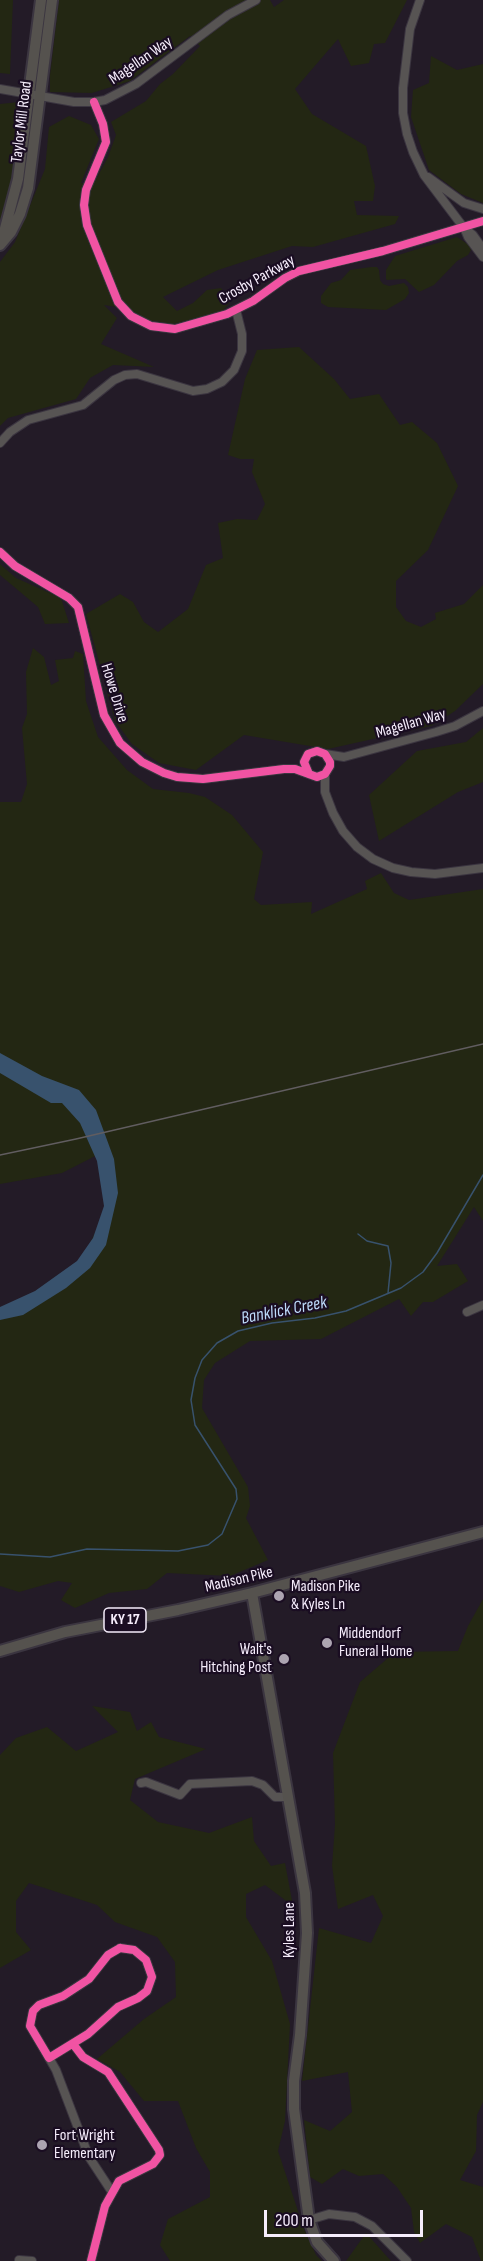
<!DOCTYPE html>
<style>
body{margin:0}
#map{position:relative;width:483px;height:2261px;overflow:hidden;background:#231b27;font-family:"Sofia Sans Condensed",sans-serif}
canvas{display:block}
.scale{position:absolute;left:264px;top:2210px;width:159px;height:27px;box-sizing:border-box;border:3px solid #f6edfc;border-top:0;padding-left:8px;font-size:18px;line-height:21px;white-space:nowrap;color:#f6edfc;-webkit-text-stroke:4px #1a0d22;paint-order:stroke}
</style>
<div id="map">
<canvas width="483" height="2261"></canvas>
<div class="scale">200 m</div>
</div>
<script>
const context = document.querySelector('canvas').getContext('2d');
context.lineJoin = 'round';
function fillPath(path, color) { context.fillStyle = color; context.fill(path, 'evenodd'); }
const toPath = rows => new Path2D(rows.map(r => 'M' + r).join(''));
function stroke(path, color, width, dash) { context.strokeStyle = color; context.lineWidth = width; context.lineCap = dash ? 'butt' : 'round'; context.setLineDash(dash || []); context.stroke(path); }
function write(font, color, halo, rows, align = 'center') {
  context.font = font + ' "Sofia Sans Condensed",sans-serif'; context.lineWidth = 4.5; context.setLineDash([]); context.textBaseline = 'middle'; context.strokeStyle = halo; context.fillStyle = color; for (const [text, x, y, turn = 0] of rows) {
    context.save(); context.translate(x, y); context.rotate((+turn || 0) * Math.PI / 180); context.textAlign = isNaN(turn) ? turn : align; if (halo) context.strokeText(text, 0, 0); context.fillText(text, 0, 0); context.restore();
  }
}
const green = toPath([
 [0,0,13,0,10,74,0,73],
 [59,0,270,0,274,7,284,0,407,0,385,43,374,44,369,63,351,66,338,39,295,89,312,114,366,146,375,186,373,201,354,201,357,215,399,216,395,224,313,247,292,246,218,270,163,297,177,311,193,303,207,290,221,288,231,301,223,311,173,324,148,320,129,309,104,305,117,318,101,344,154,367,113,365,90,378,76,399,8,418,0,426,0,262,15,242,45,169,49,127,69,116,91,125,99,139,81,183,93,185,108,157,116,135,111,122,146,101,160,84,173,74,200,46,190,36,130,81,92,93,50,92,50,75],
 [431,56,457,70,483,64,483,203,461,194,429,170,411,117,413,90,429,83],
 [20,102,12,178,0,221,0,104],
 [457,237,469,245,471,250,468,255,457,261,434,285,419,292,405,279,387,280,386,279,386,270,395,256],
 [371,267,377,267,379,270,380,280,383,284,389,286,404,283,408,287,409,293,405,299,386,310,328,307,321,303,321,296,331,283,341,280,350,270],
 [299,347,334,379,350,399,379,394,400,425,412,422,437,443,458,486,428,550,396,581,396,607,406,621,421,627,436,619,435,613,464,604,483,585,483,684,455,711,431,726,328,749,244,735,196,770,159,763,132,744,115,721,86,614,120,594,133,602,144,622,158,632,188,609,206,565,223,558,218,523,237,519,257,520,265,504,252,472,254,459,240,459,228,455,245,379,257,350],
 [0,564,16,578,61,598,69,623,45,624,38,607,0,575],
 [33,648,44,657,51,685,59,681,55,660,73,658,75,651,83,654,86,701,98,737,127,770,153,789,189,793,205,797,232,815,263,852,254,899,261,905,312,902,311,914,367,889,365,881,381,873,394,893,409,900,483,889,483,1221,474,1207,437,1266,457,1264,468,1281,433,1302,423,1302,411,1316,399,1299,321,1339,250,1341,215,1363,204,1380,202,1408,248,1487,250,1506,246,1518,268,1560,230,1576,167,1573,147,1589,109,1593,75,1608,61,1600,72,1583,58,1581,19,1592,0,1586,0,1312,79,1267,108,1205,103,1152,62,1173,0,1184,0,802,21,802,27,784,22,728,27,714,26,672],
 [483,728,483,782,458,792,379,841,369,795,417,751,466,742],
 [483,1599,483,2102,477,2115,476,2151,460,2180,483,2187,483,2261,481,2261,472,2237,446,2224,420,2243,414,2232,411,2208,397,2187,383,2174,359,2176,343,2169,322,2184,310,2177,304,2120,330,2131,352,2112,348,2072,302,2081,319,1928,371,1943,383,1916,373,1895,338,1909,332,1866,335,1825,333,1753,360,1682,395,1652,458,1651,468,1626],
 [92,1706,130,1712,137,1731,151,1722,159,1737,206,1749,135,1779,130,1800,158,1822,209,1833,252,1817,254,1841,271,1866,285,1863,293,1906,265,1885,246,1894,246,1917,272,1961,290,2024,285,2121,278,2151,304,2229,316,2255,322,2261,170,2261,160,2245,168,2219,210,2197,210,2172,196,2148,178,2101,144,2101,120,2072,97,2059,144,2019,176,1997,175,1962,157,1937,115,1922,97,1905,29,1883,16,1901,16,1932,31,1950,0,1968,0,1755,16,1738,47,1727,76,1751,118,1732],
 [366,2233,391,2261,346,2261]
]);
const water = toPath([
 [0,1053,42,1076,79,1090,96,1110,114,1159,118,1193,106,1245,90,1268,66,1288,23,1315,0,1320,0,1307,35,1291,77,1261,93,1238,104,1206,97,1161,80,1123,62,1103,51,1103,0,1073]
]);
const stream = toPath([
 [358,1234,367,1241,388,1246,391,1263,388,1293],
 [0,1554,50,1557,87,1549,178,1551,208,1545,222,1534,237,1499,236,1489,195,1425,191,1400,195,1378,202,1360,217,1343,238,1331,272,1323,315,1318,346,1311,401,1288,423,1272,437,1253,483,1175]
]);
const minor = toPath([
 [420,0,410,29,403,88,403,113,407,134,413,152,424,175,464,228,473,235,483,249],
 [0,89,74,102,94,102,105,100,136,84,228,15,256,0],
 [94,102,103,124,106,142,86,190,84,205,87,225,118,302,131,316,151,326,175,329,227,314,253,301,285,278,299,271,383,251,483,221],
 [428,177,464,203,483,209],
 [465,230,468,237,483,257],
 [0,443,10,432,28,420,83,405,114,380,125,375,137,374,193,391,207,389,222,382,234,370,242,351,242,334,236,310],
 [0,552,15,566,69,598,78,607,104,715,120,743,142,762,164,773,177,777,203,779,284,769,295,769,317,777,325,774,330,766,330,762,325,754,317,751,308,754,304,762,309,774],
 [325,754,344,757,436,732,455,726,483,711],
 [325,774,325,792,333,813,343,831,357,847,373,859,393,868,411,872,435,874,483,868],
 [467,1312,483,1305],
 [141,1783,146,1782,180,1795,190,1784,252,1781,263,1785,275,1797,288,1797],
 [120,1948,134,1950,146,1960,152,1977,147,1991,138,1998,118,2007,88,2034,49,2058,30,2026,33,2011,39,2005,63,1996,89,1979,108,1955,120,1948],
 [73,2044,83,2057,108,2072,159,2150,160,2155,153,2164,119,2181,105,2206,91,2261],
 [49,2058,56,2070,89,2157,112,2192],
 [309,2220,329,2214,355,2217,372,2226,407,2261],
 [19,2260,32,2261]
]);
const major = toPath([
 [3,236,18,179,41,0],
 [0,245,11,232,20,214,28,188,52,0],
 [252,1593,305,1893,307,1933,300,2035,294,2081,294,2109,309,2220,317,2242,334,2261],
 [0,1651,65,1632,178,1610,252,1593,483,1532]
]);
const rail = toPath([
 [0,1155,76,1139,483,1044]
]);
const cycleway = toPath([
 [94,102,103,124,106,142,86,190,84,205,87,225,118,302,131,316,151,326,175,329,227,314,253,301,285,278,299,271,383,251,483,221],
 [0,552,15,566,69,598,78,607,104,715,120,743,142,762,164,773,177,777,203,779,284,769,295,769,317,777,325,774,330,766,330,762,325,754,317,751,308,754,304,762,309,774],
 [120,1948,134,1950,146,1960,152,1977,147,1991,138,1998,118,2007,88,2034,49,2058,30,2026,33,2011,39,2005,63,1996,89,1979,108,1955,120,1948],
 [73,2044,83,2057,108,2072,159,2150,160,2155,153,2164,119,2181,105,2206,91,2261]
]);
const markers = [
 [279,1596,6,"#aca4b1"],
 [327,1643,6,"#aca4b1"],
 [284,1659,6,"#aca4b1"],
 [42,2145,6,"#aca4b1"]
];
const shields = [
 [125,1620,42]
];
const shieldNames = [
 ["KY 17",125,1620]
];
const streetNames = [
 ["Magellan Way",141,61,-34],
 ["Taylor Mill Road",22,122,-83],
 ["Crosby Parkway",257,280,-29],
 ["Howe Drive",114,693,73],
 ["Magellan Way",411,724,-16],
 ["Madison Pike",239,1580,-13],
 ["Kyles Lane",290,1930,-90]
];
const poiNames = [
 ["Madison Pike",291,1587],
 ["& Kyles Ln",291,1605],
 ["Middendorf",339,1634],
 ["Funeral Home",339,1652],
 ["Walt's",272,1650,"right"],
 ["Hitching Post",272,1668,"right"],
 ["Fort Wright",54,2136],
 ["Elementary",54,2154]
];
const waterNames = [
 ["Banklick Creek",284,1311,-11]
];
fillPath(green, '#232713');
fillPath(water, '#38526d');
stroke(stream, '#38526d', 1.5);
stroke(minor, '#3b3540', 10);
stroke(major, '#3b3540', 14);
stroke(minor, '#575453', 8);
stroke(major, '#55524e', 10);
stroke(rail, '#615d60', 1.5);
stroke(cycleway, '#f153a3', 8);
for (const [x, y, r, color] of markers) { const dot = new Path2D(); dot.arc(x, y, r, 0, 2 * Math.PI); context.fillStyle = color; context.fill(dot); stroke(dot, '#1a0d22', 2); }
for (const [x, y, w] of shields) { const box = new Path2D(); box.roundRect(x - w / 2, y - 12, w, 24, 4.5); context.fillStyle = '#1a0d22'; context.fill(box); stroke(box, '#f6edfc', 1.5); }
write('bold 15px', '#f6edfc', null, shieldNames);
write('16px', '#f6edfc', '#1a0d22', streetNames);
write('16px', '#f6edfc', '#1a0d22', poiNames, 'left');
write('italic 18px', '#bedbfb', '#1a0d22', waterNames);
</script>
